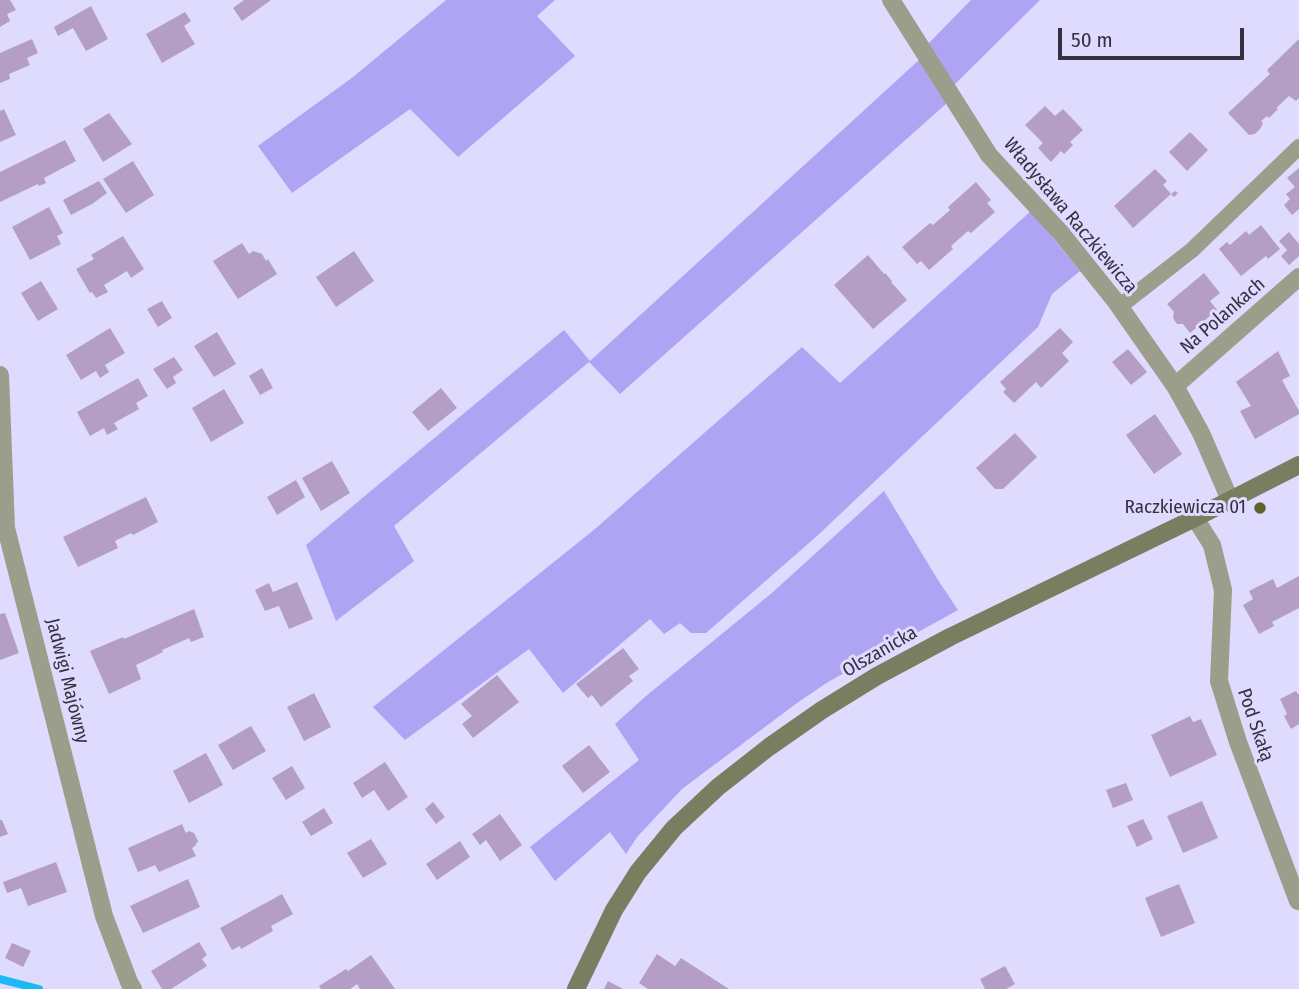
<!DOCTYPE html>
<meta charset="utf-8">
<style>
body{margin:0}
#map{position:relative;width:1299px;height:989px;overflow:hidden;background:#dedbfe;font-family:"Fira Sans Condensed",sans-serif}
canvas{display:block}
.scale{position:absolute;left:1058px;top:28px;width:186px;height:32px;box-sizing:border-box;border:4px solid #333142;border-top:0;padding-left:9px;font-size:21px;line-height:24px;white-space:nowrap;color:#333142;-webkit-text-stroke:5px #dedbfe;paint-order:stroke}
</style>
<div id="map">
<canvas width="1299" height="989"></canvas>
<div class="scale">50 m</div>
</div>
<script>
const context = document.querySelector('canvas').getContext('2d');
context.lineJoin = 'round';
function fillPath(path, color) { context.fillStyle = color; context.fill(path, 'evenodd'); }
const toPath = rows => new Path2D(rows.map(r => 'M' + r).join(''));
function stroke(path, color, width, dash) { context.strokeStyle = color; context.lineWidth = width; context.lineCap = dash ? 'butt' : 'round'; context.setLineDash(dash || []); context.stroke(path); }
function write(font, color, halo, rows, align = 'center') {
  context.font = font + ' "Fira Sans Condensed",sans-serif'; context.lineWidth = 6; context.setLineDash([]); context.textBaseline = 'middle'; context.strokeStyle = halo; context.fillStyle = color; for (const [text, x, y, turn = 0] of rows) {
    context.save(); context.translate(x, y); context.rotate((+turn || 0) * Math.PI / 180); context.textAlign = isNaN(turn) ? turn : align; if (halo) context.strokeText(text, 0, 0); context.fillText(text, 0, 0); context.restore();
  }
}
const green = toPath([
 [446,0,555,0,537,16,575,56,458,157,410,109,292,193,258,146,353,77],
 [971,0,1040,0,953,86,927,45],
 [919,60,947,103,620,394,589,362,394,526,414,561,336,621,306,545,564,330,590,361],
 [1031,211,1080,271,1052,294,1038,327,817,536,706,633,691,633,680,623,664,634,650,619,563,693,529,649,405,740,373,707,595,529,802,347,840,383],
 [884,491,938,580,958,610,828,682,797,703,682,789,637,837,626,854,610,832,555,881,530,847,639,760,615,724,646,696,773,592]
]);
const stream = toPath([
 [0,979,39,989]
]);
const building = toPath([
 [0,0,10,0,16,10,7,14,10,21,0,27],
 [244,0,271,0,242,21,233,8],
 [91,6,108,39,86,51,73,28,58,36,54,27],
 [185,12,191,21,184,26,195,44,162,63,146,34],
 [32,39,38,53,27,58,30,65,9,74,10,79,0,83,0,53],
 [1299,39,1299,98,1296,101,1289,96,1276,108,1278,109,1269,118,1267,116,1261,121,1263,123,1260,129,1255,134,1249,135,1228,113,1270,74,1267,70],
 [1045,106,1055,116,1063,109,1083,130,1070,142,1073,145,1064,154,1061,151,1051,162,1038,148,1043,143,1025,125],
 [4,109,16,135,0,142,0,111],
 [109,113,132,144,103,162,83,129],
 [1190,132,1208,150,1187,171,1169,152],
 [65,140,76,161,44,178,46,183,39,186,38,184,0,202,0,172],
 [133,161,154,195,126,213,103,179],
 [1299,168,1299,209,1292,215,1284,205,1290,199,1286,194,1295,187,1287,178],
 [1155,169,1167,181,1163,185,1171,194,1175,191,1178,193,1174,197,1171,194,1133,228,1114,206],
 [99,181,107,193,92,204,71,215,63,200],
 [976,182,991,200,987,203,995,212,971,233,968,231,951,246,953,249,929,270,921,261,917,264,902,247,930,223,933,225,942,217,950,210,948,207],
 [49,207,63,233,57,236,61,244,30,260,12,227],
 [1261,225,1280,249,1268,259,1266,256,1241,276,1219,249,1227,242,1230,245,1246,231,1249,235],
 [1289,232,1299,244,1299,256,1289,265,1281,256,1287,250,1279,241],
 [123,236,144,269,131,278,127,271,104,285,108,292,96,298,92,292,90,293,76,269,94,259,91,255],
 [242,243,249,254,253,251,262,254,266,261,268,259,277,274,238,299,213,261],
 [354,251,374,281,336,307,316,277],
 [868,255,884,274,885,273,892,281,891,282,907,300,873,329,834,285],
 [1204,273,1220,293,1210,301,1217,310,1190,333,1183,324,1177,324,1173,318,1174,312,1167,304],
 [41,281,58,309,38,321,21,293],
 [162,301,172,318,158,327,147,309],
 [110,328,125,353,105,365,109,372,100,378,96,371,81,380,66,355],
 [1060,328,1073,342,1062,353,1069,361,1041,388,1036,382,1014,403,1003,392,1006,389,1000,382],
 [217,332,236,364,214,377,194,346],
 [1128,349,1147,372,1131,385,1112,362],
 [1278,351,1290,376,1282,380,1299,411,1299,414,1255,439,1240,411,1251,406,1236,382],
 [174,357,183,370,173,377,176,383,167,389,153,369],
 [262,368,273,388,260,395,249,376],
 [138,378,148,396,136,403,139,409,114,423,118,429,107,435,104,428,90,436,77,412],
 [441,388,457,408,428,431,412,412],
 [224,389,244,423,211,442,192,408],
 [1155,414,1182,454,1154,474,1126,435],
 [1015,433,1037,457,1003,489,995,489,976,468],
 [332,461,350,493,321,511,302,478],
 [296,480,305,497,277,515,267,497],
 [146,497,158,522,133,535,131,533,115,541,118,548,78,567,63,537],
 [1299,576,1299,608,1272,622,1274,626,1259,634,1243,605,1253,599,1249,591,1273,579,1277,588],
 [297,582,313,619,289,629,279,606,265,611,255,590,269,583,273,592],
 [194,609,204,637,191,642,189,638,162,650,163,652,155,656,136,665,141,679,109,694,90,651,123,637,124,639],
 [5,613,19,653,0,660,0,614],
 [623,648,639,669,629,676,633,681,601,707,592,695,588,698,576,684],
 [497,675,519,702,473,738,462,724,472,716,461,704],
 [1296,691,1298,694,1299,694,1299,724,1291,729,1284,716,1287,714,1280,699],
 [314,693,331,727,304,741,287,707],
 [1190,716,1193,722,1201,719,1217,755,1170,777,1151,735],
 [251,726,266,751,233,770,218,745],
 [589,745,610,772,583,793,562,766],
 [206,753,223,785,189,803,173,771],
 [385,762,408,797,388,811,374,790,362,798,353,783],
 [292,766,305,788,286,800,272,778],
 [1126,783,1133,800,1113,808,1106,790],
 [1202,801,1218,838,1183,853,1167,816],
 [433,802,445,817,436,824,425,809],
 [324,808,333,823,311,836,302,822],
 [500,814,522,845,500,861,486,840,480,845,472,834],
 [1143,819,1153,839,1137,847,1127,826],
 [0,820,2,820,8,834,0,837],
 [182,824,186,833,189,831,194,833,198,841,195,846,192,848,196,856,159,872,155,865,138,872,128,848],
 [371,839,387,864,363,878,347,853],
 [460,841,470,857,437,880,426,864],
 [56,862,67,892,28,906,21,888,7,893,3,882],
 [188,879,200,907,143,933,130,906],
 [1179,884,1195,923,1161,937,1145,898],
 [282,894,293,914,271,926,273,931,241,949,240,946,232,950,220,928],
 [199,942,207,955,202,959,207,966,171,989,162,989,151,971],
 [12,943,31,951,23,967,5,958],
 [657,954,675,966,681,958,729,989,648,989,639,983],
 [371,955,395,989,360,989,357,984,350,989,321,989,319,986,346,969,348,971],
 [1005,966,1015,984,1006,989,985,989,980,979],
 [608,981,623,989,604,989]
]);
const lane = toPath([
 [1119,307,1192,250,1299,147]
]);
const street = toPath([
 [891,0,989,155,1061,233,1117,303,1175,386,1201,433,1230,500],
 [0,375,6,528,104,916,129,982,133,989],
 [1175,386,1299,277],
 [1195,518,1212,545,1223,590,1219,681,1238,742,1298,901]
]);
const secondary = toPath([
 [576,989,614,910,638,872,674,828,718,787,769,747,822,710,877,676,950,637,1195,518,1299,465]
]);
const markers = [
 [1260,508,7,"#60612e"]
];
const streetNames = [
 ["Władysława Raczkiewicza",1070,216,50],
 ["Na Polankach",1223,316,-41],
 ["Olszanicka",880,652,-30],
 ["Jadwigi Majówny",67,681,76],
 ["Pod Skałą",1255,725,71]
];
const poiNames = [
 ["Raczkiewicza 01",1246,508]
];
fillPath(green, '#afa3f4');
stroke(stream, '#1bb9f2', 8);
fillPath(building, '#b49ec5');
stroke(lane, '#9c9d8a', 16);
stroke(street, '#9c9d8a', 18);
stroke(secondary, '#7b7d61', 18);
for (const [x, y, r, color] of markers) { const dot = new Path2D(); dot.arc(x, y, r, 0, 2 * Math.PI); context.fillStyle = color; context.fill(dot); stroke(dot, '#dedbfe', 2.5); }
write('19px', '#333142', '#dedbfe', streetNames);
write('19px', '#333142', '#dedbfe', poiNames, 'right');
</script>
